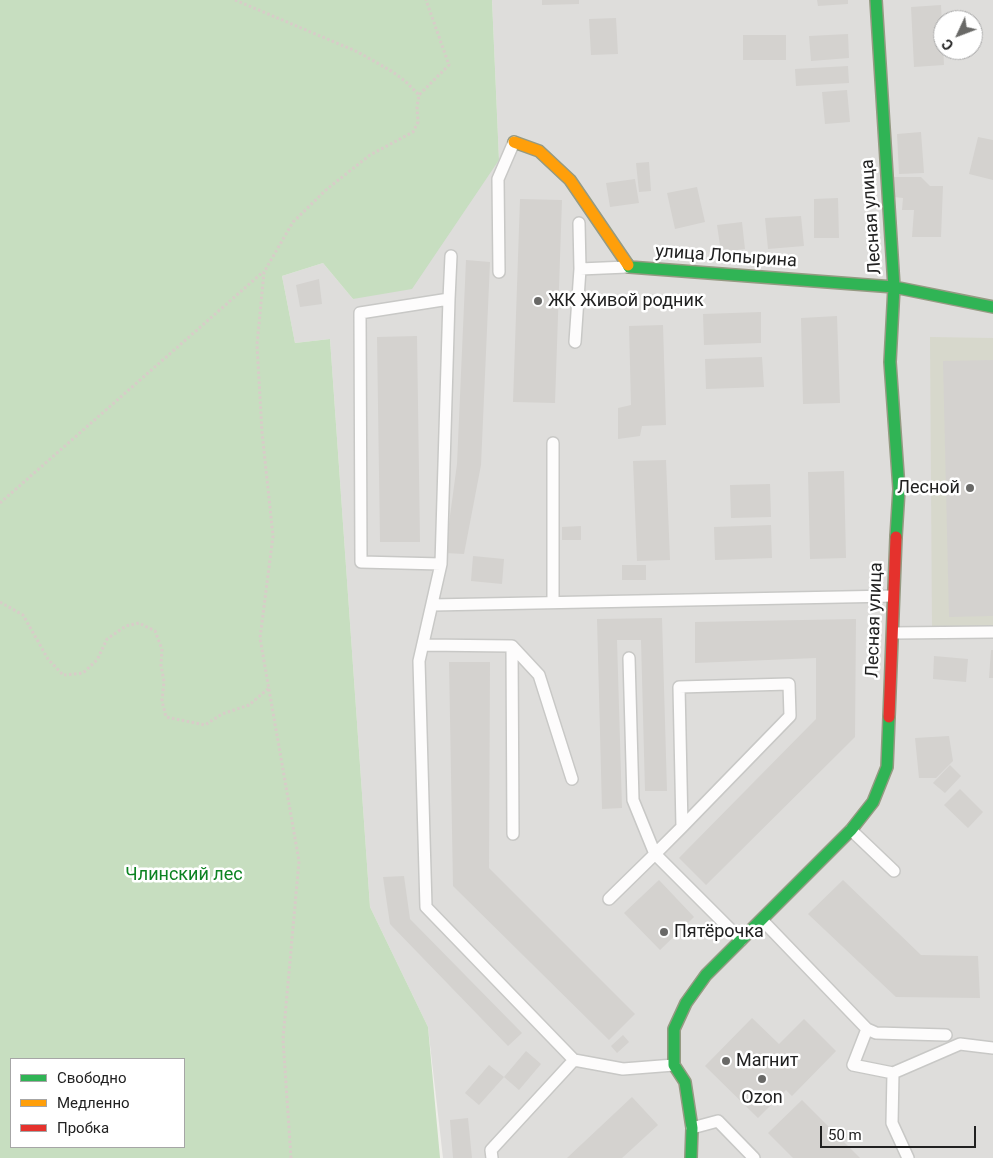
<!DOCTYPE html>
<meta charset="utf-8">
<style>
body{margin:0}
#map{position:relative;width:993px;height:1158px;overflow:hidden;background:#efeeea;font-family:Roboto,sans-serif}
canvas{display:block}
.legend{position:absolute;left:10px;top:1058px;width:175px;height:90px;box-sizing:border-box;background:#fff;border:1px solid #a6a6a6;margin:0;padding:6px 9px;list-style:none;font-size:15px;color:#212121}
.legend li{display:flex;align-items:center;gap:10px;height:25px}
.legend b{width:25px;border:1px solid #a6a6a6}
.north{position:absolute;left:933px;top:10px;width:50px;height:50px;box-sizing:border-box;background:#fff;border:1px solid #a6a6a6;border-radius:50%;rotate:227deg;font-size:14px;font-weight:700;line-height:20px;text-align:center;color:#212121}
.north::after{content:'';display:block;margin:auto;width:18px;height:22px;background:#696967;clip-path:polygon(50% 0,100% 100%,50% 72%,0 100%)}
.scale{position:absolute;left:820px;top:1126px;width:156px;height:22px;box-sizing:border-box;border:2px solid #212121;border-top:0;padding-left:6px;font-size:15px;line-height:18px;white-space:nowrap;color:#212121;-webkit-text-stroke:4px #fff;paint-order:stroke}
</style>
<div id="map">
<canvas width="993" height="1158"></canvas>
<ul class="legend">
<li><b style="height:6px;background:#30b455"></b>Свободно</li>
<li><b style="height:6px;background:#ff9f0a"></b>Медленно</li>
<li><b style="height:6px;background:#e5322d"></b>Пробка</li>
</ul>
<div class="north">С</div>
<div class="scale">50 m</div>
</div>
<script>
const context = document.querySelector('canvas').getContext('2d');
context.lineJoin = 'round';
function fillPath(path, color) { context.fillStyle = color; context.fill(path, 'evenodd'); }
const toPath = rows => new Path2D(rows.map(r => 'M' + r).join(''));
function stroke(path, color, width, dash) { context.strokeStyle = color; context.lineWidth = width; context.lineCap = dash ? 'butt' : 'round'; context.setLineDash(dash || []); context.stroke(path); }
function write(font, color, halo, rows, align = 'center') {
  context.font = font + ' Roboto,sans-serif'; context.lineWidth = 5; context.setLineDash([]); context.textBaseline = 'middle'; context.strokeStyle = halo; context.fillStyle = color; for (const [text, x, y, turn = 0] of rows) {
    context.save(); context.translate(x, y); context.rotate((+turn || 0) * Math.PI / 180); context.textAlign = isNaN(turn) ? turn : align; if (halo) context.strokeText(text, 0, 0); context.fillText(text, 0, 0); context.restore();
  }
}
const residential = toPath([
 [492,0,993,0,993,1158,443,1158,428,1027,370,907,330,339,295,343,282,276,323,263,353,299,499,160],
 [943,20,973,20,973,50,943,50]
]);
const construction = toPath([
 [930,337,993,338,993,632,932,629]
]);
const forest = toPath([
 [0,0,492,0,499,160,412,289,353,299,323,263,282,276,295,343,330,339,370,907,428,1027,440,1158,0,1158],
 [11,1059,184,1059,184,1147,11,1147]
]);
const building = toPath([
 [542,0,579,0,579,4,542,5],
 [817,0,848,0,848,4,818,6],
 [941,5,944,65,914,67,911,7],
 [616,18,618,54,591,55,589,19],
 [848,34,849,58,811,61,809,36],
 [743,35,786,35,786,60,743,60],
 [848,66,849,83,796,86,795,69],
 [847,90,850,122,825,124,822,92],
 [921,132,924,173,899,174,897,134],
 [978,137,993,140,993,180,969,174],
 [649,162,651,191,639,192,636,163],
 [893,177,921,177,930,186,943,186,941,237,912,237,914,210,902,210,903,198,894,197],
 [635,179,639,203,610,207,606,183],
 [697,187,705,222,675,229,667,193],
 [838,198,839,238,814,238,814,199],
 [520,199,562,200,555,403,513,402],
 [801,216,804,246,768,249,765,218],
 [742,222,745,249,721,252,717,225],
 [466,260,490,262,481,465,464,554,445,553,457,464],
 [319,279,322,304,300,307,296,285],
 [761,312,761,343,704,345,703,314],
 [837,316,840,403,803,404,801,318],
 [663,325,666,425,642,426,640,436,618,439,618,408,631,405,629,326],
 [417,336,420,542,380,542,377,337],
 [762,357,764,387,706,389,705,359],
 [993,360,993,616,949,617,943,361],
 [666,460,670,560,637,561,633,461],
 [844,471,846,558,810,559,808,472],
 [770,484,771,517,731,518,730,485],
 [771,525,772,558,715,560,714,527],
 [581,526,581,540,562,540,562,527],
 [473,556,504,559,502,584,471,581],
 [622,565,646,565,646,580,622,580],
 [662,618,667,791,645,791,641,640,617,640,622,808,602,809,597,619],
 [856,619,855,737,706,885,679,858,816,719,816,658,695,663,695,622],
 [991,650,993,650,993,678,989,678],
 [934,656,968,659,966,682,933,679],
 [449,662,490,662,489,868,635,1014,609,1040,453,886],
 [949,736,953,761,936,778,919,778,915,738],
 [950,765,961,776,945,793,933,783],
 [960,789,983,812,968,828,944,805],
 [404,876,410,919,522,1033,508,1046,390,924,383,877],
 [659,880,694,917,660,950,624,913],
 [843,880,921,955,978,956,980,998,896,997,808,914],
 [752,1018,779,1044,804,1019,836,1051,792,1096,786,1090,758,1118,705,1066],
 [623,1035,629,1042,617,1053,611,1046],
 [526,1051,541,1064,519,1090,504,1077],
 [489,1065,504,1077,479,1105,465,1093],
 [632,1097,658,1125,622,1158,567,1158],
 [802,1100,860,1158,793,1158,768,1133],
 [468,1118,472,1158,453,1158,450,1120]
]);
const path = toPath([
 [235,0,358,52,393,72,405,81,419,95],
 [0,503,263,272],
 [0,602,23,615,48,659,63,675,83,673,97,660,107,639,126,626,139,623,155,631,162,649,161,665,164,682,162,701,166,717,205,725,222,714,249,705,269,688],
 [291,1158,283,1039,299,861,260,638,273,536,262,432,257,345,264,272,293,222,327,189,370,155,413,132,418,122,417,107,419,95,449,65,426,0]
]);
const lane = toPath([
 [579,223,580,269],
 [499,272,498,179,514,142],
 [449,299,451,256],
 [575,342,580,269,627,267],
 [441,564,361,562,360,313,449,299,441,564,419,661,426,907,574,1060],
 [553,602,553,443],
 [432,605,893,596],
 [893,633,993,632],
 [423,645,512,646,539,675,572,779],
 [512,646,513,834],
 [682,827,679,687,789,684,790,716,682,827,655,854,741,940],
 [851,830,894,871],
 [609,899,655,854,633,800,629,658],
 [762,920,867,1029,876,1033,946,1035],
 [867,1029,853,1065,893,1073,892,1123,908,1158],
 [893,1073,960,1044,993,1048],
 [692,1128,718,1121,754,1158],
 [492,1158,491,1150,574,1060,623,1069,674,1065]
]);
const fast = toPath([
 [876,0,894,287,890,362,899,489,896,537],
 [628,265,629,267,894,287,993,307],
 [691,1158,692,1128,685,1082,674,1065,674,1029,686,1003,706,975,851,830,873,802,887,767,889,717]
]);
const slow = toPath([
 [514,142,539,151,570,180,628,265]
]);
const jam = toPath([
 [889,717,896,537]
]);
const markers = [
 [538,301,5,"#696967"],
 [970,488,5,"#696967"],
 [664,932,5,"#696967"],
 [726,1061,5,"#696967"],
 [762,1079,5,"#696967"]
];
const streetNames = [
 ["Лесная улица",872,217,-94],
 ["улица Лопырина",726,257,4],
 ["Лесная улица",875,620,-88]
];
const poiNames = [
 ["ЖК Живой родник",548,301],
 ["Лесной",960,488,"right"],
 ["Пятёрочка",674,932],
 ["Магнит",736,1061],
 ["Ozon",762,1098,"center"]
];
const parkNames = [
 ["Члинский лес",184,875]
];
fillPath(residential, '#dedddb');
fillPath(construction, '#d7d8cc');
fillPath(forest, '#c7dec0');
fillPath(building, '#d4d2cf');
stroke(lane, '#c8c8c6', 14);
stroke(fast, '#959a82', 14);
stroke(slow, '#959a82', 14);
stroke(jam, '#959a82', 14);
stroke(path, '#d8ccc8', 3, [2.5, 2.5]);
stroke(lane, '#fdfcfc', 11);
stroke(fast, '#30b455', 11);
stroke(slow, '#ff9f0a', 11);
stroke(jam, '#e5322d', 11);
for (const [x, y, r, color] of markers) { const dot = new Path2D(); dot.arc(x, y, r, 0, 2 * Math.PI); context.fillStyle = color; context.fill(dot); stroke(dot, '#fff', 2); }
write('18px', '#212121', '#fff', streetNames);
write('18px', '#212121', '#fff', poiNames, 'left');
write('18px', '#0c8322', '#fff', parkNames);
</script>
